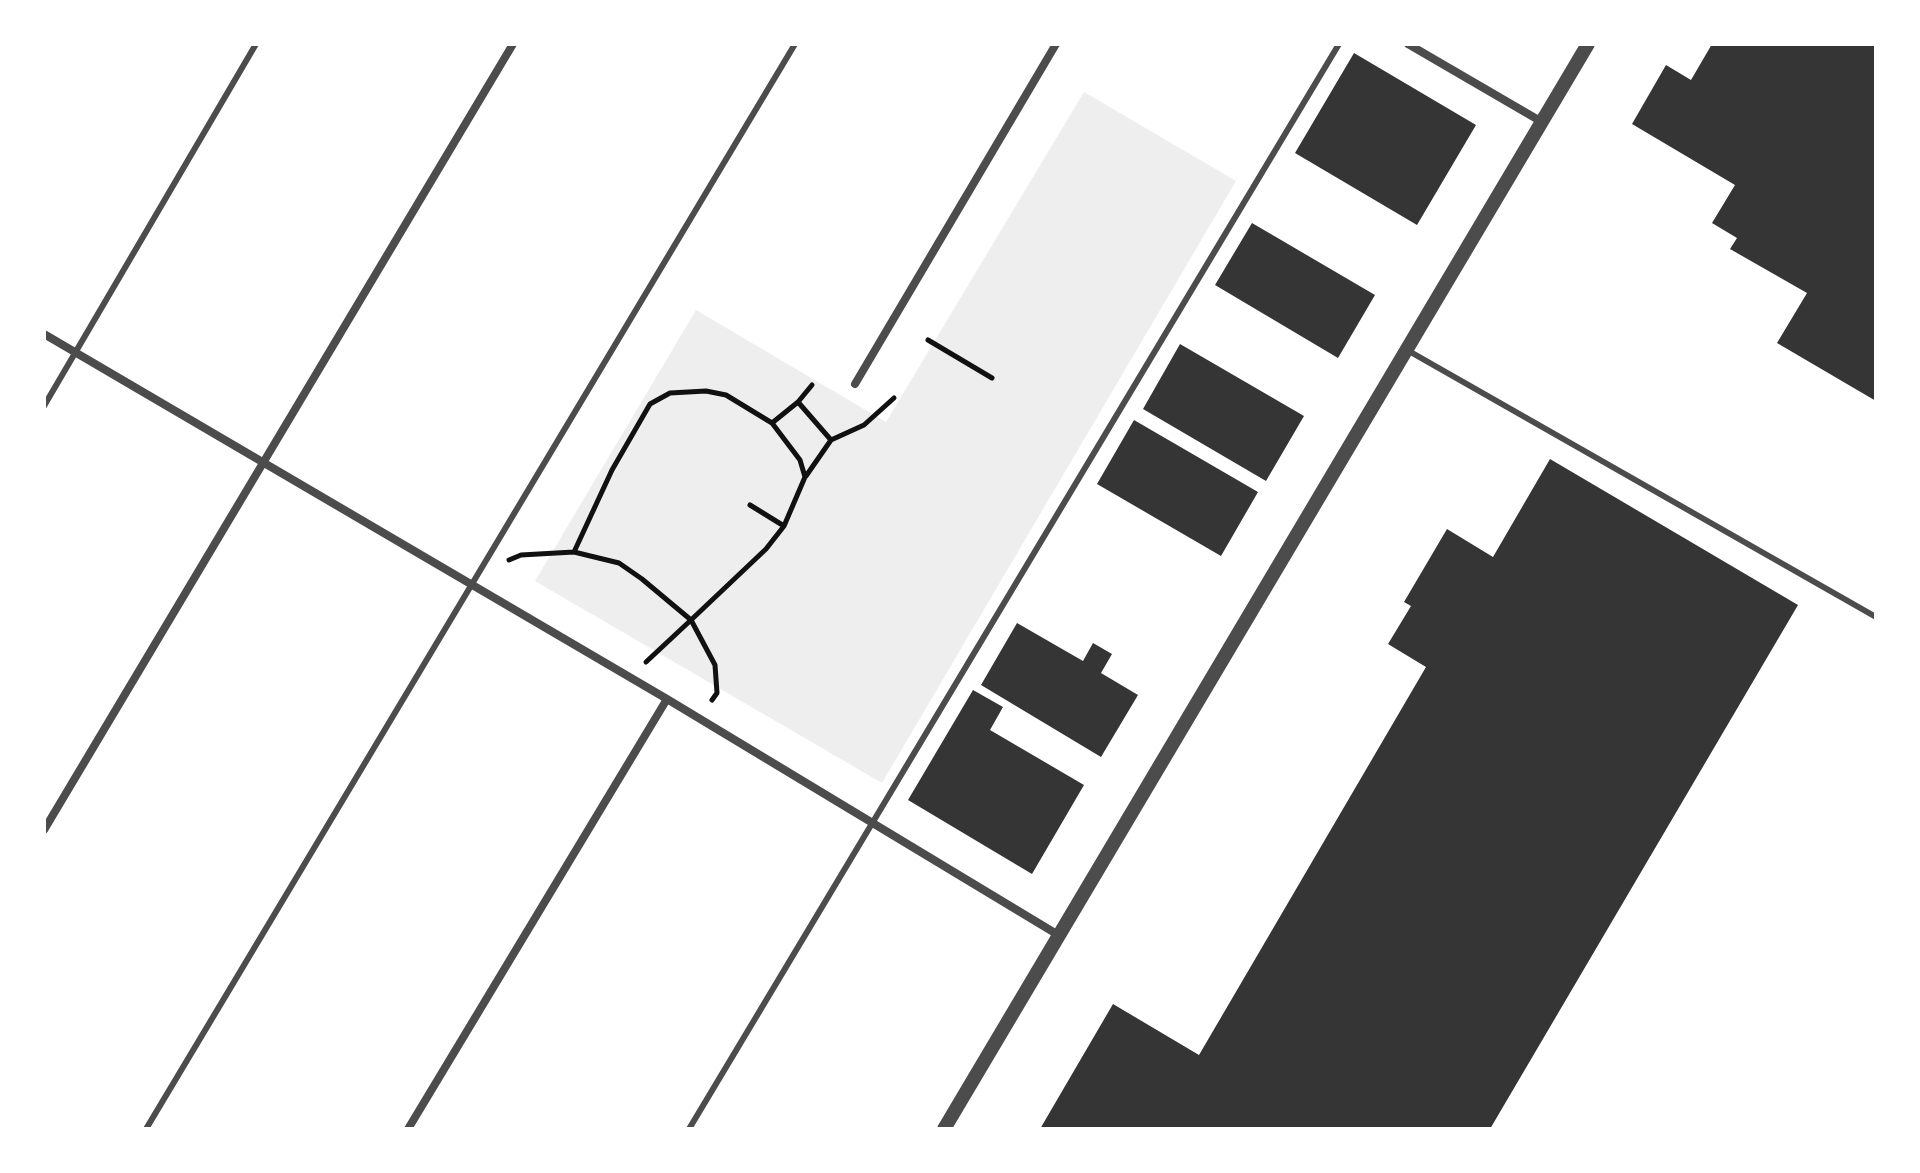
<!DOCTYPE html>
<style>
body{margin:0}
#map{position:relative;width:1920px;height:1173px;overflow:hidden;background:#fff;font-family:Barlow,sans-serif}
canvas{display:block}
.frame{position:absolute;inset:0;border:46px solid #fff;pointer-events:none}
</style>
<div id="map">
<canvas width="1920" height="1173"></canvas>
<div class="frame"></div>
</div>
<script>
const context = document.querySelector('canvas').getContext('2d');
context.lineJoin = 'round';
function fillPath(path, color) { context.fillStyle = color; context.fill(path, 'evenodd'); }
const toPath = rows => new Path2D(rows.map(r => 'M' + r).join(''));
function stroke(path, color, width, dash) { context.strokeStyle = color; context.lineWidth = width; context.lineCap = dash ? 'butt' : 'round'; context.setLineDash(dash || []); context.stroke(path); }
const green = toPath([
 [1084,92,1236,181,882,783,535,581,696,310,886,422]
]);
const building = toPath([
 [1712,44,1876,45,1876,401,1777,343,1807,293,1730,249,1737,238,1712,223,1735,185,1632,124,1666,65,1691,80],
 [1354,53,1476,125,1417,225,1295,153],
 [1252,223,1375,295,1338,358,1215,285],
 [1180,344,1304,416,1266,481,1143,409],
 [1134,420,1258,492,1221,556,1097,484],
 [1550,459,1798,605,1490,1129,1040,1129,1113,1004,1199,1055,1426,667,1388,644,1411,606,1404,602,1447,529,1493,557],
 [1017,623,1083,661,1093,643,1112,654,1101,673,1138,695,1101,757,981,685],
 [973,690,1003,707,990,730,1084,785,1032,874,908,800]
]);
const path = toPath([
 [928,340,992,378],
 [798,402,812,385],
 [772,423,798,402,831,440],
 [806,476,831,440,864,425,894,398],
 [750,505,784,526],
 [574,552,612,470,650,404,670,393,706,391,726,395,772,423,800,460,805,477,784,526,766,549,691,620,715,665,717,693,712,700],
 [509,560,521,555,574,552,619,563,642,579,691,620,646,662]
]);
const service = toPath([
 [1407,350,1876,617],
 [44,406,256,44],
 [146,1129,795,44],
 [689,1129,1339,44]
]);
const minor = toPath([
 [1408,44,1542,122],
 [44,334,667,699,1060,936],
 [855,384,1056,44],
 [44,830,513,44],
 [408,1129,667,699]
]);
const tertiary = toPath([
 [944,1129,1588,44]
]);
fillPath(green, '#eee');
fillPath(building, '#353535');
stroke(path, '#111', 5);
stroke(service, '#4c4c4c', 6);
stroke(minor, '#4c4c4c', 8);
stroke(tertiary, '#4c4c4c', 14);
</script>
